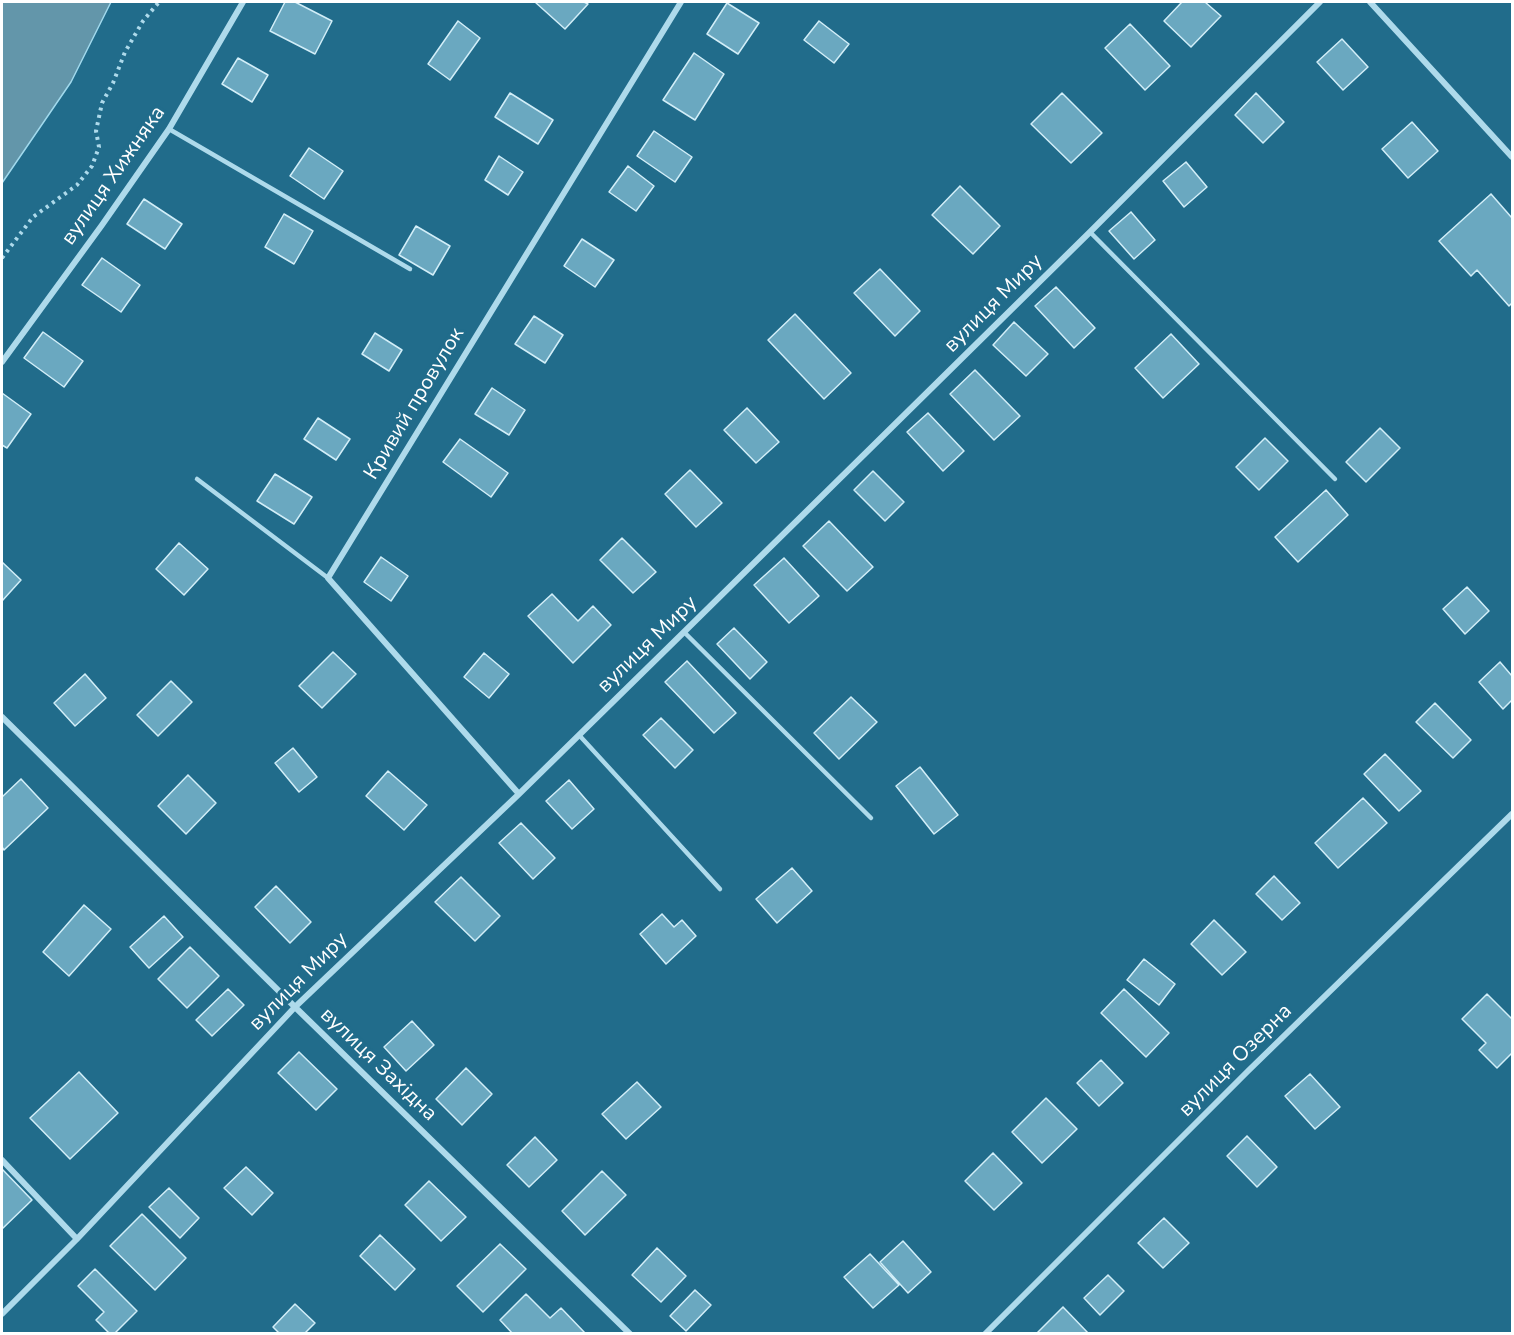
<!DOCTYPE html>
<meta charset="utf-8">
<style>
body{margin:0}
#map{position:relative;width:1514px;height:1335px;overflow:hidden;background:#216c8b;font-family:"Nunito Sans",sans-serif}
canvas{display:block}
.frame{position:absolute;inset:0;border:3px solid #fff;pointer-events:none}
</style>
<div id="map">
<canvas width="1514" height="1335"></canvas>
<div class="frame"></div>
</div>
<script>
const context = document.querySelector('canvas').getContext('2d');
context.lineJoin = 'round';
function fillPath(path, color) { context.fillStyle = color; context.fill(path, 'evenodd'); }
const toPath = rows => new Path2D(rows.map(r => 'M' + r).join(''));
function stroke(path, color, width, dash) { context.strokeStyle = color; context.lineWidth = width; context.lineCap = dash ? 'butt' : 'round'; context.setLineDash(dash || []); context.stroke(path); }
function write(font, color, halo, rows, align = 'center') {
  context.font = font + ' "Nunito Sans",sans-serif'; context.lineWidth = 6; context.setLineDash([]); context.textBaseline = 'middle'; context.strokeStyle = halo; context.fillStyle = color; for (const [text, x, y, turn = 0] of rows) {
    context.save(); context.translate(x, y); context.rotate((+turn || 0) * Math.PI / 180); context.textAlign = isNaN(turn) ? turn : align; if (halo) context.strokeText(text, 0, 0); context.fillText(text, 0, 0); context.restore();
  }
}
const water = toPath([
 [2,2,111,2,71,82,2,183,2,2]
]);
const building = toPath([
 [285,2,295,2,332,21,315,54,270,31,285,2],
 [535,2,584,2,588,4,565,29,535,2],
 [1182,2,1205,2,1221,16,1191,47,1164,21,1182,2],
 [727,3,759,23,738,54,707,34,727,3],
 [458,21,480,38,450,80,428,64,458,21],
 [819,21,849,44,834,63,804,40,819,21],
 [1130,24,1170,66,1145,90,1105,48,1130,24],
 [1342,39,1368,67,1343,90,1317,62,1342,39],
 [694,53,724,74,695,120,663,100,694,53],
 [238,58,268,75,252,102,222,84,238,58],
 [510,93,553,120,538,144,495,117,510,93],
 [1062,93,1102,133,1071,163,1031,124,1062,93],
 [1256,93,1284,122,1263,143,1235,115,1256,93],
 [1412,122,1438,151,1408,178,1382,149,1412,122],
 [654,131,692,157,675,182,637,156,654,131],
 [309,148,343,171,324,199,290,176,309,148],
 [499,156,523,172,508,195,485,180,499,156],
 [1186,162,1207,187,1184,207,1163,181,1186,162],
 [628,166,654,186,636,211,609,192,628,166],
 [960,186,1000,226,973,254,932,215,960,186],
 [1491,194,1512,218,1512,303,1509,306,1477,270,1471,276,1439,241,1491,194],
 [144,199,182,224,165,249,127,224,144,199],
 [1131,212,1155,240,1134,259,1109,231,1131,212],
 [284,214,313,231,294,264,265,247,284,214],
 [416,226,450,246,433,275,399,255,416,226],
 [582,239,614,260,595,287,564,266,582,239],
 [102,258,140,285,121,312,82,285,102,258],
 [880,269,920,311,895,336,854,293,880,269],
 [1056,287,1095,328,1074,348,1035,306,1056,287],
 [795,314,851,373,824,399,768,340,795,314],
 [534,316,563,335,545,363,515,344,534,316],
 [1014,322,1048,354,1026,376,993,345,1014,322],
 [43,332,83,361,64,387,24,358,43,332],
 [375,333,402,350,389,371,362,354,375,333],
 [1171,334,1199,364,1163,398,1135,368,1171,334],
 [975,370,1020,416,994,440,950,394,975,370],
 [492,388,525,410,509,435,475,414,492,388],
 [2,393,31,414,7,448,2,445,2,393],
 [747,408,779,442,756,463,724,430,747,408],
 [928,413,964,451,943,471,907,432,928,413],
 [318,418,350,439,336,460,304,439,318,418],
 [1380,428,1400,448,1366,482,1346,462,1380,428],
 [1265,438,1288,461,1259,490,1236,467,1265,438],
 [460,439,508,473,491,497,443,462,460,439],
 [690,470,722,503,696,527,665,494,690,470],
 [873,471,904,502,885,521,854,490,873,471],
 [275,474,312,497,294,524,257,501,275,474],
 [1326,490,1348,515,1298,562,1275,537,1326,490],
 [829,521,873,567,847,591,803,546,829,521],
 [622,538,656,572,633,593,600,560,622,538],
 [179,543,208,569,184,595,156,569,179,543],
 [381,557,408,576,391,601,364,582,381,557],
 [784,558,819,596,789,623,754,585,784,558],
 [2,562,21,580,2,601,2,562],
 [1467,587,1489,611,1465,634,1443,609,1467,587],
 [552,594,578,621,593,606,611,625,573,663,528,616,552,594],
 [734,628,767,662,750,679,717,644,734,628],
 [333,652,356,674,322,708,299,686,333,652],
 [484,653,509,674,489,698,464,677,484,653],
 [687,661,736,713,714,733,665,682,687,661],
 [1500,662,1512,676,1512,700,1503,709,1479,682,1500,662],
 [85,674,106,698,75,726,54,703,85,674],
 [171,681,192,702,158,736,137,715,171,681],
 [851,697,877,722,839,759,814,733,851,697],
 [1435,703,1471,740,1453,758,1416,722,1435,703],
 [661,718,693,750,675,768,643,735,661,718],
 [293,748,317,777,299,792,275,763,293,748],
 [1385,754,1421,791,1399,811,1364,774,1385,754],
 [920,767,958,815,934,834,896,786,920,767],
 [388,771,427,805,404,830,366,796,388,771],
 [188,775,216,803,186,834,158,806,188,775],
 [21,779,48,808,4,850,2,847,2,797,21,779],
 [569,780,594,809,572,829,546,801,569,780],
 [1363,798,1387,823,1338,868,1315,843,1363,798],
 [521,823,555,858,533,879,499,843,521,823],
 [792,868,812,891,777,923,756,899,792,868],
 [1274,876,1300,903,1282,920,1256,894,1274,876],
 [461,877,500,916,475,941,435,902,461,877],
 [276,886,311,922,290,943,255,907,276,886],
 [84,905,111,929,69,976,43,952,84,905],
 [662,914,674,927,682,920,696,936,666,964,640,934,662,914],
 [164,916,183,937,149,968,130,947,164,916],
 [1214,920,1246,952,1222,975,1191,944,1214,920],
 [190,947,219,976,187,1008,158,979,190,947],
 [1144,959,1175,984,1159,1005,1127,980,1144,959],
 [228,989,244,1005,212,1036,196,1020,228,989],
 [1124,989,1169,1033,1146,1057,1101,1013,1124,989],
 [1487,994,1512,1019,1512,1053,1497,1068,1479,1050,1486,1043,1462,1019,1487,994],
 [412,1021,434,1045,406,1071,384,1047,412,1021],
 [299,1052,337,1089,316,1110,278,1073,299,1052],
 [1101,1060,1123,1083,1099,1106,1077,1083,1101,1060],
 [466,1068,492,1094,462,1125,436,1099,466,1068],
 [79,1072,118,1113,70,1159,30,1118,79,1072],
 [1310,1074,1340,1107,1315,1129,1285,1096,1310,1074],
 [637,1082,661,1107,626,1139,602,1114,637,1082],
 [1046,1098,1077,1129,1042,1163,1012,1132,1046,1098],
 [1247,1136,1277,1167,1257,1187,1227,1156,1247,1136],
 [535,1137,557,1160,529,1187,507,1165,535,1137],
 [993,1153,1022,1183,994,1210,965,1181,993,1153],
 [246,1167,273,1193,252,1215,224,1188,246,1167],
 [2,1169,32,1200,2,1229,2,1169],
 [602,1171,626,1195,585,1235,562,1211,602,1171],
 [429,1181,466,1217,441,1241,405,1205,429,1181],
 [169,1188,199,1218,180,1238,149,1207,169,1188],
 [142,1214,186,1258,155,1290,110,1246,142,1214],
 [1164,1218,1189,1243,1163,1268,1138,1243,1164,1218],
 [380,1235,415,1269,395,1290,360,1256,380,1235],
 [903,1241,931,1272,908,1293,880,1262,903,1241],
 [500,1244,526,1269,483,1312,457,1286,500,1244],
 [657,1248,686,1276,661,1302,632,1275,657,1248],
 [870,1254,899,1285,873,1308,844,1277,870,1254],
 [95,1269,137,1311,114,1334,110,1334,96,1320,104,1312,78,1286,95,1269],
 [1108,1275,1124,1291,1100,1315,1084,1298,1108,1275],
 [695,1290,711,1305,686,1331,670,1316,695,1290],
 [526,1294,550,1318,561,1308,586,1334,513,1334,500,1320,526,1294],
 [295,1304,315,1323,304,1334,280,1334,273,1327,295,1304],
 [1063,1307,1089,1334,1036,1334,1063,1307]
]);
const path = toPath([
 [2,258,33,217,77,185,92,166,99,147,96,131,102,103,113,83,125,52,143,21,159,2]
]);
const service = toPath([
 [169,129,410,269],
 [1090,232,1335,479],
 [197,479,328,578],
 [684,632,871,818],
 [579,735,720,889]
]);
const minor = toPath([
 [1370,2,1512,157],
 [2,362,102,225,169,129,243,2],
 [2,717,295,1007,630,1334],
 [519,794,328,578,681,2],
 [2,1160,77,1239],
 [2,1314,77,1239,295,1007,519,794,684,632,1090,232,1320,2],
 [985,1334,1248,1071,1512,814]
]);
const streetNames = [
 ["вулиця Хижняка",114,176,-55],
 ["вулиця Миру",994,304,-45],
 ["Кривий провулок",415,404,-59],
 ["вулиця Миру",648,645,-44],
 ["вулиця Миру",299,982,-45],
 ["вулиця Озерна",1236,1061,-45],
 ["вулиця Західна",378,1065,44]
];
fillPath(water, '#6396aa');
stroke(water, '#a1d9ec', 1.5);
fillPath(building, '#6aa8c0');
stroke(building, '#d2eef8', 1.5);
stroke(path, '#aedaeb', 4, [3, 4.5]);
stroke(service, '#aedaeb', 4.5);
stroke(minor, '#aedaeb', 6);
write('21px', '#fff', '#216c8b', streetNames);
</script>
